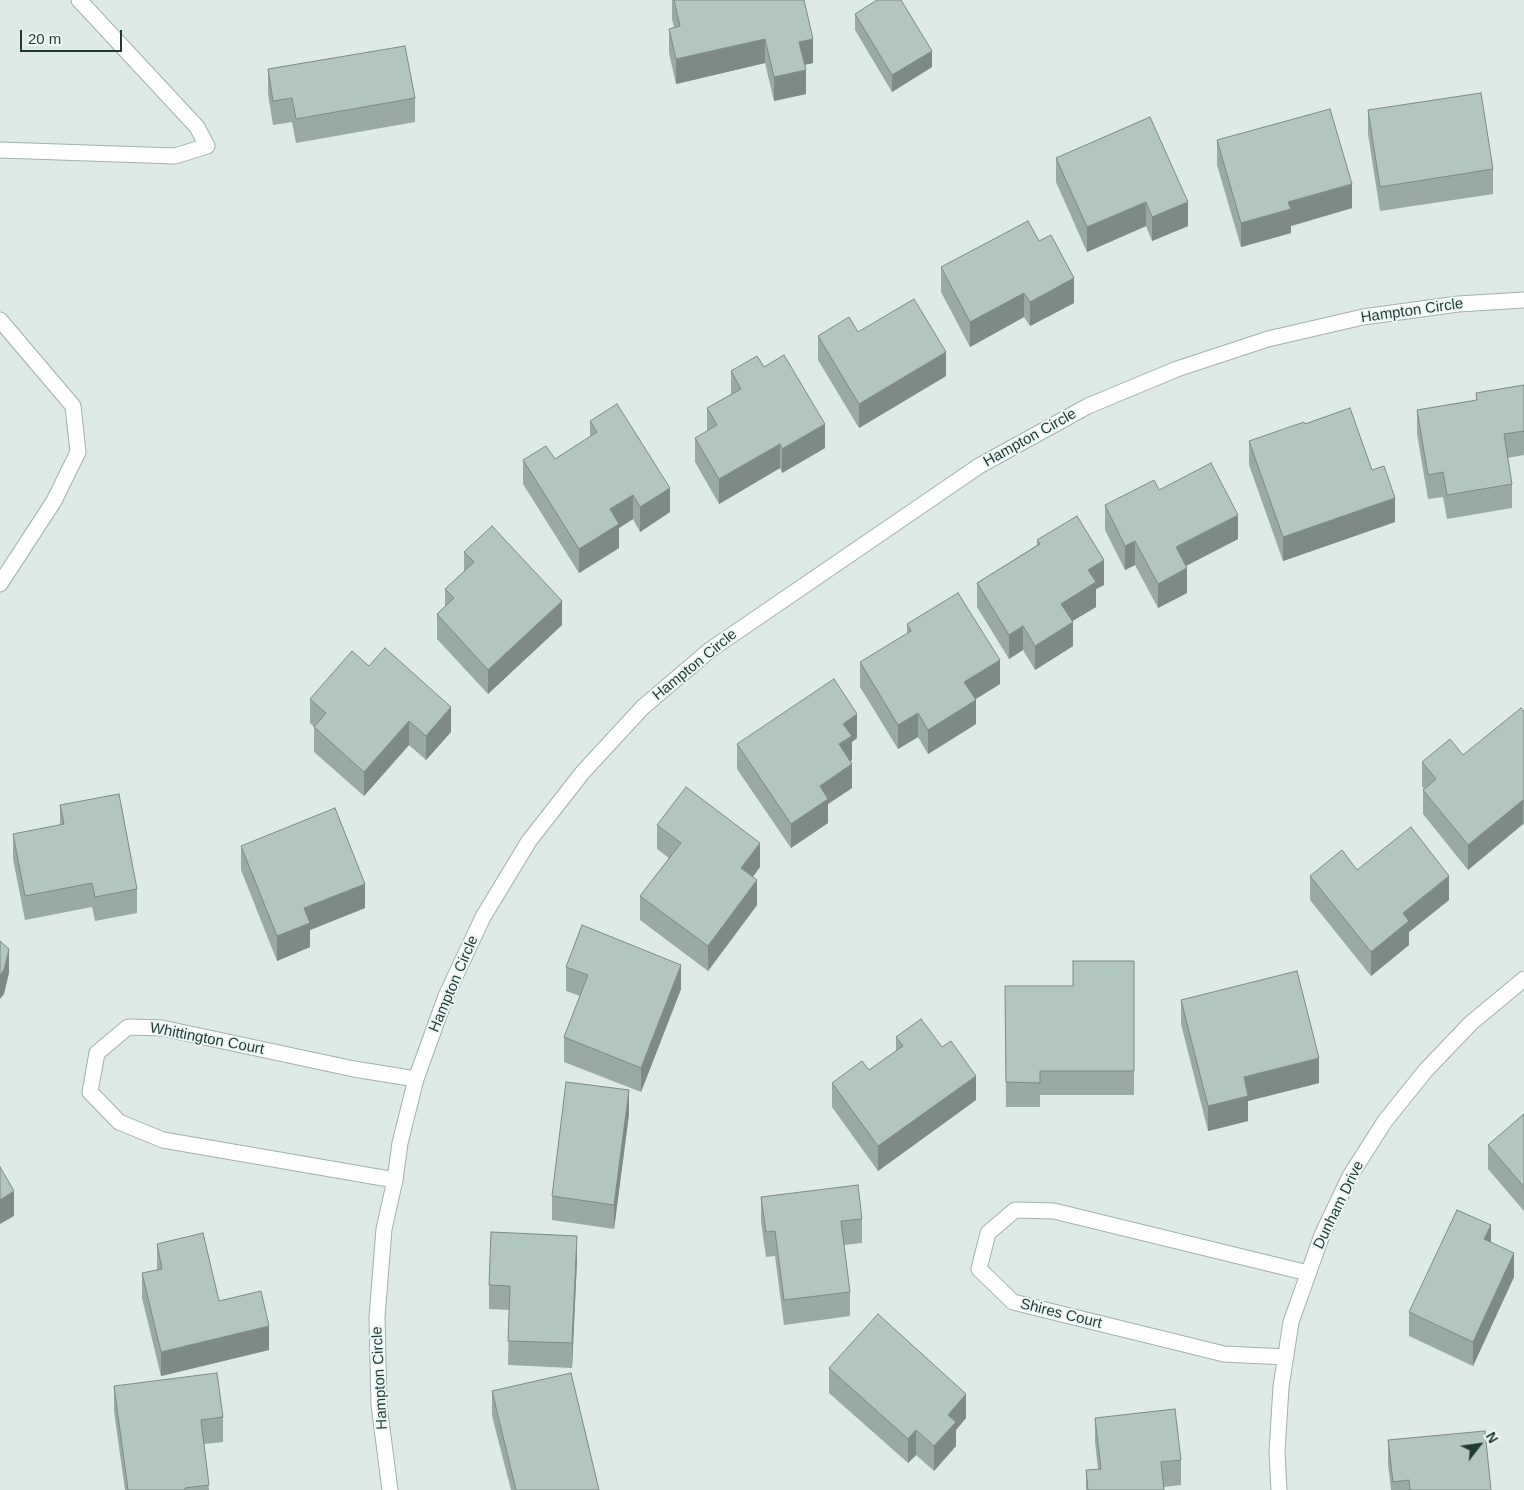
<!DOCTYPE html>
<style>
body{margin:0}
#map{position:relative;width:1524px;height:1490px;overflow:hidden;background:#ddeae5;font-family:Helvetica,sans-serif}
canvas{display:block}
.north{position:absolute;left:1454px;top:1420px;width:50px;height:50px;-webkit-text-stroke:4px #edf7f3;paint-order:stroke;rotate:60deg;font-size:14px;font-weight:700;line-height:20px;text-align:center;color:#1e3a35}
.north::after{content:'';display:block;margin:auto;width:18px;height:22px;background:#1e3a35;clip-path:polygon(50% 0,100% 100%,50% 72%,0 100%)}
.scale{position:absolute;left:20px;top:30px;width:102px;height:22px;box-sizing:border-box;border:2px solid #1e3a35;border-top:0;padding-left:6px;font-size:15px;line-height:18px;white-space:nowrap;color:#1e3a35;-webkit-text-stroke:4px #edf7f3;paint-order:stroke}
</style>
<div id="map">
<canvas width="1524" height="1490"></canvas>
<div class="north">N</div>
<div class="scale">20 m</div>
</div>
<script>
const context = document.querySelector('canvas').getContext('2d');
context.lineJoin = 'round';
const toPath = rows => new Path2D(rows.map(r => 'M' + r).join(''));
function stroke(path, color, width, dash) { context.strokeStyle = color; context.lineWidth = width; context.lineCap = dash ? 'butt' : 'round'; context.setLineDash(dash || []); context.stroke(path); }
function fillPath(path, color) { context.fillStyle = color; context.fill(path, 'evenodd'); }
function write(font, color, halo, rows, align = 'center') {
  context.font = font + ' Helvetica,sans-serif'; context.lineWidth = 4; context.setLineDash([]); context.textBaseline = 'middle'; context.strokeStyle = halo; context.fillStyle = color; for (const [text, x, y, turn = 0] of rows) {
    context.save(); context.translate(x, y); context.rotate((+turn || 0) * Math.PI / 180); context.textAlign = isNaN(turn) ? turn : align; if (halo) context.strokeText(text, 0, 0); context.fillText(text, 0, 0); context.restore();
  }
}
const service = toPath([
 [0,150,175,156,207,146,197,127,79,0],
 [0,320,73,406,78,452,54,501,0,584]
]);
const minor = toPath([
 [395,1180,163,1140,119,1122,90,1092,97,1053,128,1027,162,1028,354,1069,416,1079],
 [1286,1357,1224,1354,1013,1302,979,1269,988,1233,1015,1210,1054,1211,1308,1273],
 [390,1490,379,1405,377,1317,384,1229,395,1180,400,1143,416,1079,446,996,483,917,529,841,583,772,643,707,710,650,979,466,1088,406,1177,369,1268,339,1363,317,1458,304,1524,300],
 [1279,1490,1277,1452,1281,1387,1291,1322,1322,1235,1350,1176,1385,1121,1426,1070,1471,1023,1524,979]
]);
const wall = toPath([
 [672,0,804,0,813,63,804,65,806,94,774,101,765,63,676,84,669,53,669,29,674,27,672,19],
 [855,14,932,67,892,92,855,30],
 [268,69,415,98,415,122,296,143,292,122,273,125,268,94],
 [1368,110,1493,169,1493,194,1380,211,1368,134],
 [1150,117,1188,226,1152,241,1146,226,1087,252,1056,182,1056,158],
 [1217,140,1352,208,1291,226,1291,233,1241,247,1217,165],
 [941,267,1074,303,1030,326,1024,317,970,347,941,292],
 [858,332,946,376,859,428,818,360,818,336],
 [764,367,825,448,782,473,780,468,719,504,695,462,695,438,707,431,707,408,731,394,731,371],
 [1524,385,1524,455,1507,458,1512,484,1512,508,1447,519,1443,497,1428,499,1417,434,1417,410,1476,400,1476,393],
 [590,421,670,512,640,532,633,519,619,528,619,548,579,573,523,484,523,460,555,459,590,437],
 [1305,424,1372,470,1395,522,1283,561,1249,465,1249,441],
 [1159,490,1238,539,1186,566,1187,593,1158,608,1135,565,1125,570,1105,530,1105,505],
 [1037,540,1104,585,1096,589,1096,607,1072,621,1073,646,1035,670,1023,650,1009,659,977,607,977,583,1037,545],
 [464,552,562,625,488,694,437,639,437,614,445,606,445,589,464,572],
 [907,624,1000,684,976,699,976,724,928,754,918,737,898,749,860,687,860,662,907,634],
 [369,666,451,732,426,760,409,745,364,796,314,752,314,727,310,723,310,699],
 [1524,711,1524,825,1523,824,1468,870,1423,814,1423,790,1424,789,1422,786,1422,762,1463,755],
 [857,738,852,742,852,760,850,761,852,788,828,804,828,823,791,848,737,769,737,744],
 [60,805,137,889,137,913,95,921,92,907,25,920,13,859,13,834,60,825],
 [657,825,760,867,753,877,757,905,708,971,640,920,640,896,669,858,657,849],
 [241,846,365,908,310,930,310,947,277,961,241,870],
 [1357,870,1449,900,1409,932,1409,945,1371,976,1310,900,1310,876],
 [1134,961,1134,1095,1040,1095,1040,1107,1006,1107,1005,986,1073,986],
 [566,967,681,989,641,1092,564,1062,564,1037,580,996,566,991],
 [1181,1000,1319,1083,1248,1101,1248,1121,1208,1131,1181,1024],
 [896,1037,976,1100,878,1171,832,1107,832,1083,869,1070,896,1051],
 [629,1114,614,1229,552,1220,552,1196],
 [1524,1114,1524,1211,1488,1169,1488,1145],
 [761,1197,862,1219,862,1243,844,1245,850,1292,850,1316,784,1325,775,1256,766,1257,761,1222],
 [1491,1242,1514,1277,1473,1366,1409,1336,1409,1312],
 [157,1244,219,1301,269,1350,161,1376,142,1298,142,1273,157,1270],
 [577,1260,572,1368,508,1365,509,1310,489,1309,489,1285],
 [829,1368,966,1418,956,1430,956,1446,934,1471,916,1455,908,1463,829,1393],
 [114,1386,223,1417,223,1442,204,1444,209,1490,125,1490,114,1411],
 [492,1391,599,1490,511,1490,492,1416],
 [1095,1418,1181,1460,1181,1485,1164,1487,1164,1490,1086,1490,1086,1470,1098,1469,1095,1442],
 [1388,1440,1491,1490,1391,1490,1388,1464]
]);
const shadedWall = toPath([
 [765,39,765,63,676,84,676,59],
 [813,39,813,63,799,66,799,42],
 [932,51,932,67,892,92,892,75],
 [806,70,806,94,774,101,774,77],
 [1352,184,1352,208,1291,226,1291,233,1241,247,1241,223,1288,202],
 [1146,202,1146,226,1087,252,1087,227],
 [1188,202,1188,226,1152,241,1152,217],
 [1074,278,1074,303,1030,326,1030,302],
 [1024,293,1024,317,970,347,970,322],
 [946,352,946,376,859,428,859,404],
 [825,424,825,448,782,473,782,449],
 [780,444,780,468,719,504,719,479],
 [670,488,670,512,640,532,640,507],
 [633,495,633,519,619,528,619,548,579,573,579,549,610,509],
 [1395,498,1395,522,1283,561,1283,537],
 [1238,515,1238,539,1176,571,1176,547],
 [1135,541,1135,565,1125,570,1125,546],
 [1104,560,1104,585,1096,589,1096,607,1061,628,1061,604,1088,570],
 [1187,568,1187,593,1158,608,1158,584],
 [562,601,562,625,488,694,488,670],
 [1073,622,1073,646,1035,670,1035,646],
 [1023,626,1023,650,1009,659,1009,635],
 [1000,660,1000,684,964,706,964,682],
 [976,700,976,724,928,754,928,730],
 [451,707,451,732,426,760,426,736],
 [918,713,918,737,898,749,898,725],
 [857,714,857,738,852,742,852,760,839,769,839,744,843,724],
 [409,721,409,745,364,796,364,772],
 [852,764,852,788,828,804,828,823,791,848,791,824,820,786],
 [1523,800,1523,824,1468,870,1468,845],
 [760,843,760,867,741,892,741,868],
 [1449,876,1449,900,1409,932,1409,945,1371,976,1371,952,1403,913],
 [757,880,757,905,708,971,708,946],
 [365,884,365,908,310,930,310,947,277,961,277,936,304,908],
 [9,949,9,973,4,994,0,999,0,975],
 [681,965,681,989,641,1092,641,1068],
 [1319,1058,1319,1083,1248,1101,1248,1121,1208,1131,1208,1106,1244,1077],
 [976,1076,976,1100,878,1171,878,1146],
 [629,1090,629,1114,614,1229,614,1205],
 [14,1191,14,1216,0,1224,0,1200],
 [1491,1225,1491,1250,1484,1239],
 [577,1236,577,1260,572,1368,572,1343],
 [1514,1253,1514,1277,1473,1366,1473,1342],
 [269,1326,269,1350,161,1376,161,1352],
 [966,1394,966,1418,956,1430,956,1446,934,1471,934,1446,948,1415],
 [916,1430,916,1455,908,1463,908,1439]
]);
const building = toPath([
 [674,0,804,0,813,39,799,42,806,70,774,77,765,39,676,59,669,29,680,26,674,0],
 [877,0,901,0,932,51,892,75,855,14,877,0],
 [405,46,415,98,296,119,292,98,273,101,268,69,405,46],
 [1481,93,1493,169,1380,187,1368,110,1481,93],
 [1330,109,1352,184,1288,202,1291,209,1241,223,1217,140,1330,109],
 [1150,117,1188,202,1152,217,1146,202,1087,227,1056,158,1150,117],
 [1028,221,1039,241,1051,235,1074,278,1030,302,1024,293,970,322,941,267,1028,221],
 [914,299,946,352,859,404,818,336,849,317,858,332,914,299],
 [784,355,825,424,782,449,780,444,719,479,695,438,717,425,707,408,741,389,731,371,757,356,764,367,784,355],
 [1524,385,1524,431,1504,434,1512,484,1447,495,1443,472,1428,475,1417,410,1477,400,1476,393,1524,385],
 [617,404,670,488,640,507,633,495,610,509,619,524,579,549,523,460,546,446,555,459,597,432,590,421,617,404],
 [1350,408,1372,470,1384,466,1395,498,1283,537,1249,441,1304,422,1305,424,1350,408],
 [1211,463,1238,515,1176,547,1187,568,1158,584,1135,541,1125,546,1105,505,1154,480,1159,490,1211,463],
 [1077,516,1104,560,1088,570,1096,582,1061,604,1073,622,1035,646,1023,626,1009,635,977,583,1040,544,1037,540,1077,516],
 [492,526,562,601,488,670,437,614,454,598,445,589,474,562,464,552,492,526],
 [958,593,1000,660,964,682,976,700,928,730,918,713,898,725,860,662,911,631,907,624,958,593],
 [385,648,451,707,426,736,409,721,364,772,314,727,326,713,310,699,352,651,369,666,385,648],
 [834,679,857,714,843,724,852,736,839,744,852,764,820,786,828,799,791,824,737,744,834,679],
 [1521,708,1524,711,1524,801,1523,800,1468,845,1423,790,1436,779,1422,762,1450,739,1463,755,1521,708],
 [686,787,760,843,741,868,757,880,708,946,640,896,681,843,657,825,686,787],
 [119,794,137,889,95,897,92,883,25,896,13,834,64,824,60,805,119,794],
 [335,808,365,884,304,908,310,923,277,936,241,846,335,808],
 [1411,827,1449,876,1403,913,1409,921,1371,952,1310,876,1342,850,1357,870,1411,827],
 [582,925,681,965,641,1068,564,1037,588,975,566,967,582,925],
 [0,941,9,949,4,970,0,975,0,941],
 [1073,961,1134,961,1134,1071,1040,1071,1040,1083,1006,1082,1005,986,1073,986,1073,961],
 [1297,971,1319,1058,1244,1077,1248,1096,1208,1106,1181,1000,1297,971],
 [921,1019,942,1047,951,1041,976,1076,878,1146,832,1083,862,1061,869,1070,903,1046,896,1037,921,1019],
 [566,1082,629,1090,614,1205,552,1196,566,1082],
 [1524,1114,1524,1187,1488,1145,1524,1114],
 [0,1167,14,1191,0,1200,0,1167],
 [858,1185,862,1219,841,1221,850,1292,784,1300,775,1231,766,1232,761,1197,858,1185],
 [1457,1210,1491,1225,1484,1239,1514,1253,1473,1342,1409,1312,1457,1210],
 [491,1232,577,1236,572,1343,508,1341,510,1286,489,1285,491,1232],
 [203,1233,219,1301,261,1291,269,1326,161,1352,142,1273,162,1269,157,1244,203,1233],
 [878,1314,966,1394,948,1415,956,1422,934,1446,916,1430,908,1439,829,1368,878,1314],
 [217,1373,223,1417,201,1420,209,1485,185,1488,185,1490,128,1490,114,1386,217,1373],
 [571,1373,599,1490,516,1490,492,1391,571,1373],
 [1175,1409,1181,1460,1161,1462,1164,1490,1088,1490,1086,1470,1101,1469,1095,1418,1175,1409],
 [1485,1431,1491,1490,1410,1490,1409,1480,1393,1482,1388,1440,1485,1431]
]);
const streetNames = [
 ["Hampton Circle",1412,311,-8],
 ["Hampton Circle",1030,438,-29],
 ["Hampton Circle",695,665,-39],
 ["Hampton Circle",454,984,-67],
 ["Whittington Court",207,1039,11],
 ["Dunham Drive",1339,1205,-64],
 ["Shires Court",1061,1314,14],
 ["Hampton Circle",380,1378,-93]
];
stroke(service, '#a0b2ad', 17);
stroke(minor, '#a0b2ad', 17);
stroke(service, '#fff', 15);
stroke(minor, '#fff', 15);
fillPath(wall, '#99a9a4');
fillPath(shadedWall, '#7d8a86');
fillPath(building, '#b2c5bf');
stroke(building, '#7d8a86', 1);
write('15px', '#1e3a35', '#edf7f3', streetNames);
</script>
